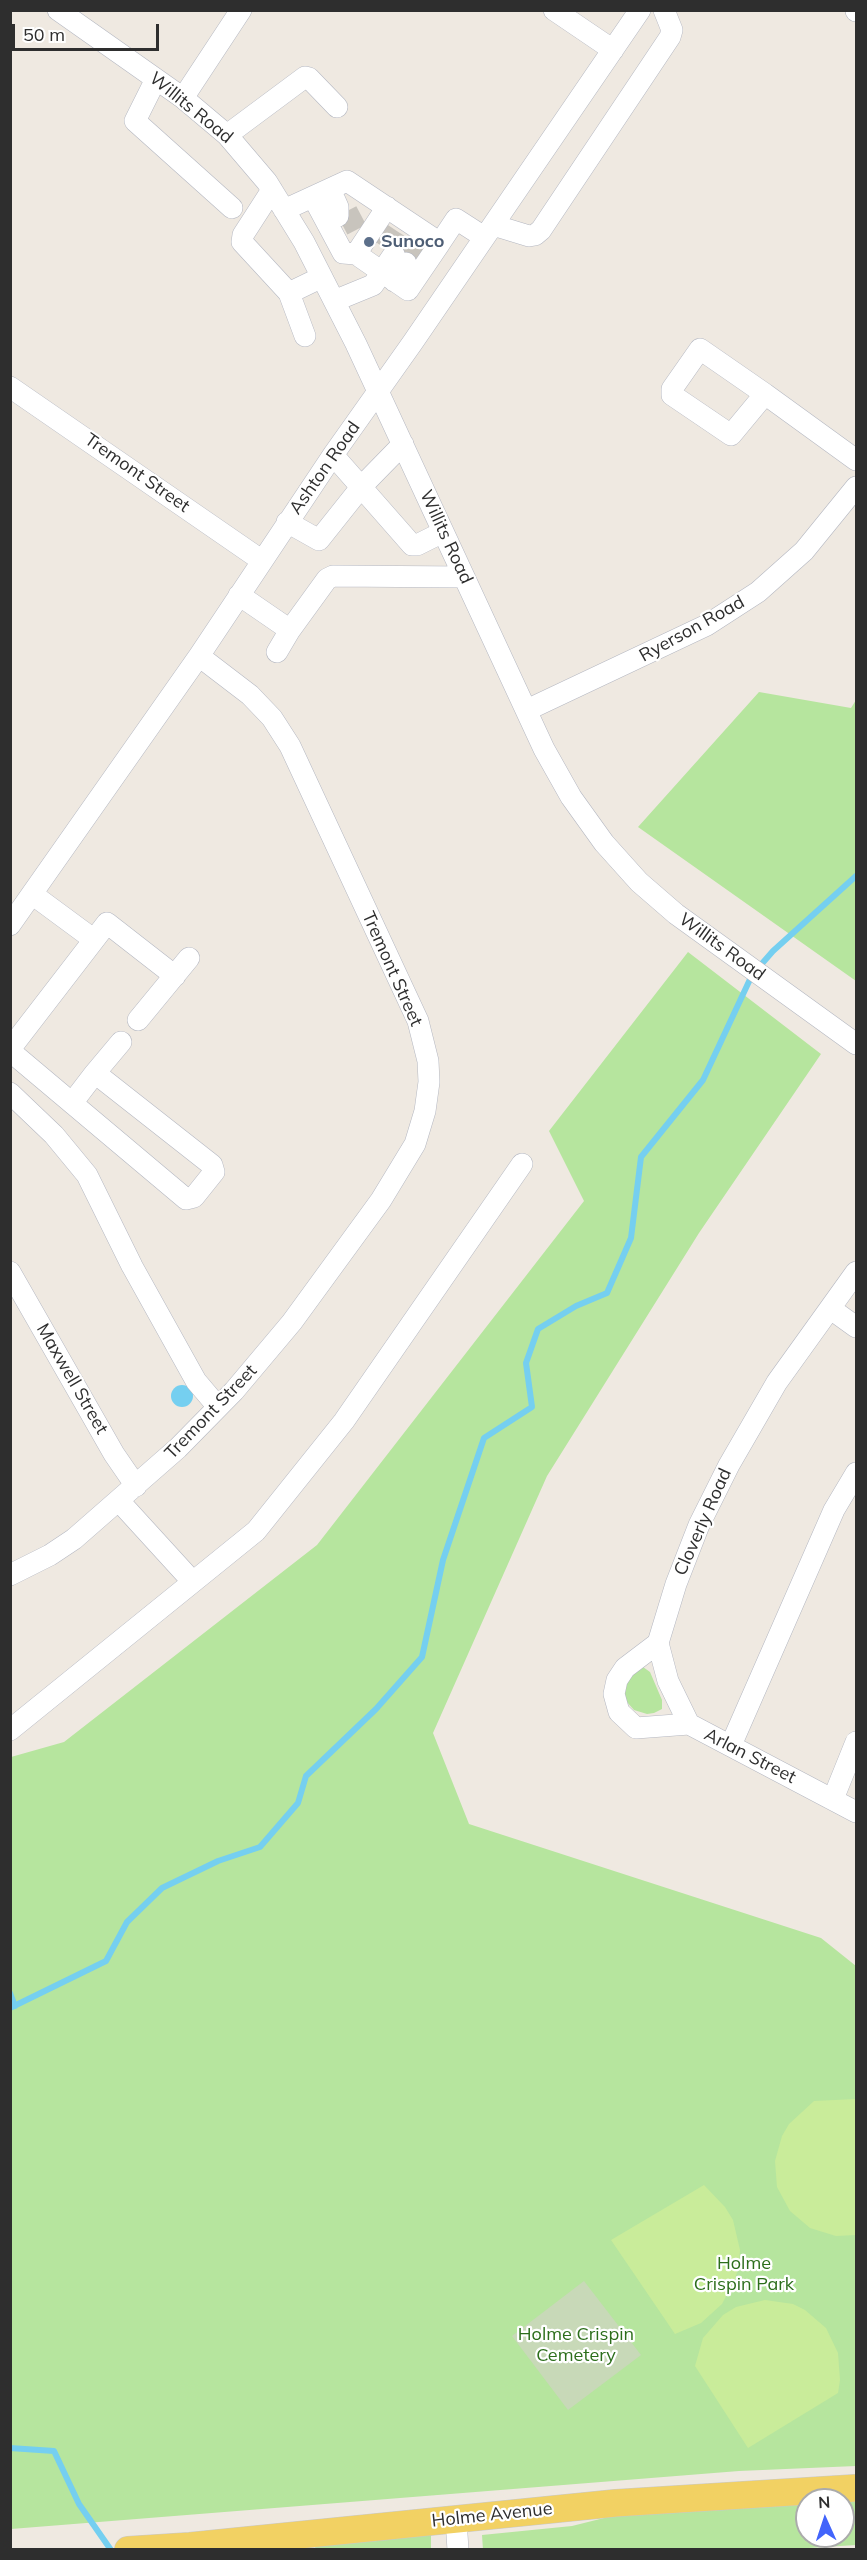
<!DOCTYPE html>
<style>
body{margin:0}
#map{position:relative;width:867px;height:2560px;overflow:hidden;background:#efe9e1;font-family:Mulish,sans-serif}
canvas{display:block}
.frame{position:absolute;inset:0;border:12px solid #2e2e2e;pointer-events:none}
.north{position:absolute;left:795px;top:2488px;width:60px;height:60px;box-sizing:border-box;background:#fff;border:2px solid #ababab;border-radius:50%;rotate:357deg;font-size:16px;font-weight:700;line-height:24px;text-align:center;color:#2e2e2e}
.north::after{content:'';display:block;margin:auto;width:21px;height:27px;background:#4264fb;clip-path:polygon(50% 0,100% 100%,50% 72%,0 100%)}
.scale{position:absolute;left:12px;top:24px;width:147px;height:27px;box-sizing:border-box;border:3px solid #2e2e2e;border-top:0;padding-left:8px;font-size:18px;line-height:21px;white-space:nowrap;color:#2e2e2e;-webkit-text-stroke:4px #fff;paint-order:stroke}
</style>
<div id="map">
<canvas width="867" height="2560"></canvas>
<div class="frame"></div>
<div class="north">N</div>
<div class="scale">50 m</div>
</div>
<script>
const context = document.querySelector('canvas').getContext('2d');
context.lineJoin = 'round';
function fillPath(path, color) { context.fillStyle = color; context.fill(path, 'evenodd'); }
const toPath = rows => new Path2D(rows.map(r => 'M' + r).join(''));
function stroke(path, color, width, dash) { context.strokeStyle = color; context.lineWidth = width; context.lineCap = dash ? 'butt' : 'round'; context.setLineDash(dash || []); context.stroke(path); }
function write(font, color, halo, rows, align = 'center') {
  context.font = font + ' Mulish,sans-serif'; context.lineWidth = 4.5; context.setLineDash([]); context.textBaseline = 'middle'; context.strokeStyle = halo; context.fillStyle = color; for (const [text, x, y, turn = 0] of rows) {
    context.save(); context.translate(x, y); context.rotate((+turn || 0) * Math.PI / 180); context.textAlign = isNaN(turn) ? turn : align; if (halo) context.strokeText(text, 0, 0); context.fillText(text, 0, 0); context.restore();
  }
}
const green = toPath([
 [759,692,851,708,856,700,856,981,638,827],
 [688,952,821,1054,699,1233,547,1476,433,1733,469,1824,821,1938,856,1966,856,2466,739,2471,11,2529,11,1757,64,1742,317,1545,584,1201,549,1131],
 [643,1667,650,1672,662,1700,662,1709,654,1713,647,1714,634,1710,626,1701,624,1686,626,1679],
 [843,2500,856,2500,856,2545,777,2550,483,2550,482,2535,572,2526,628,2512,807,2502,807,2536,843,2536],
 [431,2531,431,2549,316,2549,313,2543]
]);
const cemetery = toPath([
 [584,2281,641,2355,568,2410,512,2336]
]);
const pitch = toPath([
 [856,2099,856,2235,836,2236,810,2228,790,2211,777,2187,775,2161,782,2136,789,2124,814,2101],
 [704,2185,725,2207,733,2220,740,2250,739,2265,735,2279,722,2304,701,2323,675,2334,611,2240],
 [765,2300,793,2304,805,2310,826,2328,838,2353,840,2380,838,2393,748,2448,695,2366,703,2338,723,2315,736,2307]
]);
const water = toPath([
 '171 1396a11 11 0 1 1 22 0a11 11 0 1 1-22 0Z'
]);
const stream = toPath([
 [10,1993,15,2006],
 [10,2008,106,1961,127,1922,162,1888,218,1861,260,1847,298,1803,306,1776,376,1709,422,1657,443,1560,484,1438,532,1407,526,1363,538,1329,576,1306,607,1293,631,1238,641,1157,703,1080,752,975,773,951,856,876],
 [10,2448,54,2451,79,2504,111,2550]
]);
const minorTunnel = toPath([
 [347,211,359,234],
 [380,245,395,223],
 [394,254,408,232],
 [406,263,421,241]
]);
const minor = toPath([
 [58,10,183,98,227,135,267,182,304,242,356,344,544,749,571,797,604,843,639,882,676,914,856,1044],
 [554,10,613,50],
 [856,10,856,11],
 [156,79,135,121,232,208],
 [183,98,241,10],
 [227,135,305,77,309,78,337,107],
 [330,189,338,207,338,216],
 [272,190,243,235,242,242,289,293,322,277],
 [313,197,343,253,356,254,408,290,440,243],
 [284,210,347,181,440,243,456,219,484,237],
 [493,225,529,236,535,235,541,230,670,37,672,30,664,10],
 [356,254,387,207],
 [394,281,406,263],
 [289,293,305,336],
 [334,301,373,285,394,254],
 [700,349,765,394,731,435,672,395,672,389,700,349],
 [10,387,261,560],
 [765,394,856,460],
 [333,455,412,545,417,545,443,532],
 [287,522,319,540,362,486,403,444],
 [239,595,290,630,277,652],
 [290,630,327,579,333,576,464,577],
 [527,710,707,625,758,592,804,551,856,487],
 [32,894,93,939],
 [10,925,199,656,333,455,413,342,640,10],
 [138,1020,189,958],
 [10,1049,107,923,175,976],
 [10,1051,186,1199,194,1197,214,1172,212,1165,95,1073,72,1103],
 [95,1073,121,1042],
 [10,1093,54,1135,87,1175,132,1266,196,1381,218,1407],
 [10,1272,114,1454,136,1486],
 [831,1309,856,1327],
 [119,1501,192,1581],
 [10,1575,50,1555,74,1539,178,1448,234,1391,292,1322,381,1200,415,1144,425,1111,429,1082,428,1061,418,1021,290,746,272,718,250,695,199,656],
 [658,1643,668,1681,689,1724,856,1812],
 [689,1724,636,1728,619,1712,614,1694,617,1680,625,1668,658,1643,676,1584,699,1525,729,1465,777,1382,856,1272],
 [10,1730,256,1531,344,1421,522,1164],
 [731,1745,834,1510,856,1473],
 [833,1799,856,1742],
 [456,2519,458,2550]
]);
const major = toPath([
 [128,2550,190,2546,616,2503,856,2488]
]);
const markers = [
 [369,242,6,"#5c6f8a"]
];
const streetNames = [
 ["Willits Road",191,108,39],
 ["Ashton Road",325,468,-55],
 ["Tremont Street",137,473,35],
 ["Willits Road",446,537,65],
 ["Ryerson Road",692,629,-29],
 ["Willits Road",722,947,36],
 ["Tremont Street",392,969,66],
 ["Maxwell Street",72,1379,60],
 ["Tremont Street",211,1412,-46],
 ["Cloverly Road",703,1522,-66],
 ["Arlan Street",750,1756,27],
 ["Holme Avenue",492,2515,-6]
];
const serviceNames = [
 ["Sunoco",381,242]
];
const parkNames = [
 ["Holme",744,2264],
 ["Crispin Park",744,2285],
 ["Holme Crispin",576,2335],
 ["Cemetery",576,2356]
];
fillPath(green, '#b6e59e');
fillPath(cemetery, '#c8d9b8');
fillPath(pitch, '#c9ec9a');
fillPath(water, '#75cff0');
stroke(stream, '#75cff0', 6);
stroke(minorTunnel, '#c8c4bd', 21, [21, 10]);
stroke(minor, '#b4b7c1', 22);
stroke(major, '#c9c9c9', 28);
stroke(minor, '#fff', 21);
stroke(major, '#f2d163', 27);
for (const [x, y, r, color] of markers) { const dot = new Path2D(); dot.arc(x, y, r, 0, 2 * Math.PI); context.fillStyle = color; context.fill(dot); stroke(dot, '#fff', 2); }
write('18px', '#2e2e2e', '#fff', streetNames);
write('bold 18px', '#4e5e75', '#fff', serviceNames, 'left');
write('18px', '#2c6e1b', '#fff', parkNames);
</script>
